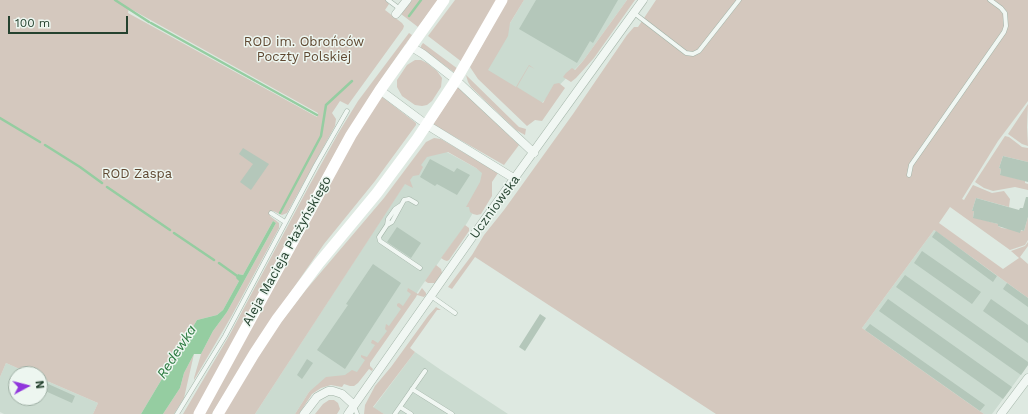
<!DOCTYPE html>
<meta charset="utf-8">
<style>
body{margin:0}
#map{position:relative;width:1028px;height:414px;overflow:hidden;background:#dee9e1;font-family:"Work Sans",sans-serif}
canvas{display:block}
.north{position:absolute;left:8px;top:366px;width:40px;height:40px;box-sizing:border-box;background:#edf6f0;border:1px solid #9daea3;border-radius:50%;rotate:83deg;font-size:11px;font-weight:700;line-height:16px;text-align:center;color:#25422f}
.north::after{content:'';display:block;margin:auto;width:14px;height:18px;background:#9035dc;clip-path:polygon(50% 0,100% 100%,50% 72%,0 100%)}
.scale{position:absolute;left:8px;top:16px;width:120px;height:18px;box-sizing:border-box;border:2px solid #25422f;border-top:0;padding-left:5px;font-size:12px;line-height:14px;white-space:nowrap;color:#25422f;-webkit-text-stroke:3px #edf6f0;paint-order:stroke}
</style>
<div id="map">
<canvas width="1028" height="414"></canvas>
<div class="north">N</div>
<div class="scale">100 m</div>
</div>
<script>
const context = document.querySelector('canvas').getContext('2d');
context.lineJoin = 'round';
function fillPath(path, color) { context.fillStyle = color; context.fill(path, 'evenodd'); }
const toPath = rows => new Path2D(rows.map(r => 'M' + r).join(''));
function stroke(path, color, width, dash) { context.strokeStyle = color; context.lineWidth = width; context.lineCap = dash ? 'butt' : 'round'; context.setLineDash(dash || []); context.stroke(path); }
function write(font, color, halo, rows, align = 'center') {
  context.font = font + ' "Work Sans",sans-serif'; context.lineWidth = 3; context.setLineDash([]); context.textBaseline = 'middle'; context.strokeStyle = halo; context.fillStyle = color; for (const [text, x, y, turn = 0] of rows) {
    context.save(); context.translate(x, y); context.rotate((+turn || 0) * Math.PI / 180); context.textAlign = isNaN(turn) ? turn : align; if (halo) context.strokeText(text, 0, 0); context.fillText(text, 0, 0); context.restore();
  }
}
const built = toPath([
 [524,0,627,0,583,61,538,107,483,68],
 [436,146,485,173,474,211,467,223,423,284,363,372,350,375,309,392,295,414,255,414,422,157],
 [934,230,1028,298,1028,365,992,414,984,414,862,328],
 [415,352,441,370,508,414,384,414,373,408],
 [6,363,31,374,16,374,16,398,40,398,40,378,98,403,93,414,4,414,0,412,0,377]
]);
const green = toPath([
 [0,0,387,0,386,1,389,4,385,10,402,23,404,26,403,29,348,105,340,101,332,113,336,119,335,126,287,213,282,215,273,211,271,213,270,216,279,223,279,228,231,317,194,380,194,378,201,354,213,331,227,312,276,223,273,221,243,275,238,274,239,281,223,310,217,315,197,320,141,414,93,414,98,403,40,378,40,374,31,374,6,363,0,377],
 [129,8,318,113,317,117,128,13],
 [412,0,438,0,418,27,401,14],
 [455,0,497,0,462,62,428,36],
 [507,0,524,0,510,23,508,36,488,70,516,87,529,65,535,69,529,66,517,87,543,103,554,84,559,83,565,88,542,121,535,120,527,126,478,79,470,67],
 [627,0,635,0,594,58,576,78,571,82,563,77,566,73,572,68,575,70,583,61],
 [656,0,1028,0,1028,101,998,141,962,199,964,200,973,185,992,193,1004,191,1010,199,1009,207,976,198,972,211,974,211,973,217,998,224,998,226,1002,228,1024,231,1028,217,1028,240,1025,245,1010,250,950,207,939,223,1003,269,1019,258,1011,251,1025,246,1028,242,1028,246,1020,257,1028,264,1028,298,934,230,862,328,984,414,716,414,475,257,452,289,448,287,472,255,484,235,504,210,573,114,627,35,634,27,638,27],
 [409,33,412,35,381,79,339,146,194,414,183,414,229,336,308,188,339,132,358,101],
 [423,43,458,69,455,73,421,48,421,46],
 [415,60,421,60,427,63,437,71,442,78,441,87,432,101,427,105,422,106,415,105,402,96,397,87,397,80,407,65],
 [466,75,519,127,526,129,525,135,516,130,471,87,468,82],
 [457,88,459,88,519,145,504,165,434,125,434,123],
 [381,96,416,123,416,125,375,181,324,244,256,342,212,414,204,414,337,167],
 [1028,104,1027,127,1028,146,1022,144,1008,134],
 [1005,136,1009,137,1022,147,1028,148,1028,162,1003,156,999,168,1001,169,1000,174,1025,181,1025,183,1028,184,1028,190,1015,187,993,191,984,188,975,182],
 [434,138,441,139,498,173,492,182,492,196,481,214,477,215,473,214,470,212,469,207,466,207,480,182,482,173,476,168,448,152,427,157,421,165,423,167,419,175,413,176,410,180,413,188,405,184,255,414,222,414,275,330,305,291,384,198,426,142],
 [465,225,469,228,469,231,449,260,447,261,444,260,441,258],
 [436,265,441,269,442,273,435,283,428,283,425,281],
 [408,288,418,294,422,288,426,293,426,295,424,297,417,295,416,297,370,363,370,366,373,369,372,371,369,369,358,383,354,386,350,386,344,384,342,387,331,385,321,388,312,394,299,414,295,414,309,392,326,377,345,375,352,370,357,372,365,360,361,357,361,355,367,357,375,345,371,343,372,340,373,340,378,343,387,331,385,329,386,324,389,326,401,309,397,306,397,304,399,303,403,306,411,294,407,291],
 [436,307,441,310,437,310,410,348,415,352,373,407,384,414,364,414,365,405,375,386,391,367,428,316],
 [194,354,184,398,174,414,163,414,180,388,184,373],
 [329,400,334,400,338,403,340,409,337,414,315,414,323,404]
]);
const water = toPath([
 [273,221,276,223,227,312,213,331,201,354,194,354,184,373,180,388,163,414,141,414,197,320,217,315,223,310,239,281,236,278,238,274,243,275]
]);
const stream = toPath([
 [115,0,149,22],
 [409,16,421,0],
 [151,23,317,115],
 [0,118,40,142],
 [45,145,80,167,102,183],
 [107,187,170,230],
 [280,213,321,136,326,105,352,81],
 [174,233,214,260],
 [219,263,240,278]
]);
const building = toPath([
 [536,0,618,0,593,43,590,41,577,63,519,29],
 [243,148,269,164,251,190,240,182,253,164,239,154],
 [1003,156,1028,162,1028,182,1000,175,1001,169,999,168],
 [430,159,454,172,457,168,470,175,457,195,437,184,435,186,420,177],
 [1026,197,1028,197,1028,217,1024,231,1021,230,1020,233,998,226,998,224,973,218,974,211,972,211,976,198,1019,210,1020,208,1023,208],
 [397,227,421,243,411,258,387,242],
 [936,231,997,276,993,282,932,237],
 [922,251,981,292,972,304,914,263],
 [373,264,401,283,345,369,317,350,348,305,346,304],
 [905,275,1028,362,1028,365,1021,375,896,287],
 [1007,283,1028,298,1028,307,1003,289],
 [888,299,1012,387,1003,399,879,311],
 [991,299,1028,325,1028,343,983,311],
 [540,314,546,318,525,351,519,347],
 [870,324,985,405,980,411,865,330],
 [307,359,313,363,302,379,297,375],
 [46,383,75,396,72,403,43,390]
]);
const lane = toPath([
 [388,0,400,9],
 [634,13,686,53,693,54,699,51,739,0],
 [909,175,911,165,1004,32,1006,26,1005,13,1001,8,990,0],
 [401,205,395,209,388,219,387,225,379,237,380,241,420,268],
 [271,213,285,222],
 [387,225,392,222,404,200,409,199,416,203],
 [431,296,455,313],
 [412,389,452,414],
 [354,406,357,414],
 [400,407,411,414],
 [177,414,225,336,316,165,347,111],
 [395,414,425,371]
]);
const street = toPath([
 [396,14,407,0],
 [410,46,423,54,456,80,534,153],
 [380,90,427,125,515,179],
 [304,414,317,397,328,391,333,391,342,394,354,405],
 [348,414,480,226,643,0],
 [1001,414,1028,378]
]);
const secondary = toPath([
 [199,414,351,135,380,90,444,0],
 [218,414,254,354,277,319,319,263,377,193,417,139,456,80,502,0]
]);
const parkNames = [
 ["ROD im. Obrońców",304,42],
 ["Poczty Polskiej",304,57],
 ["ROD Zaspa",137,174]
];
const streetNames = [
 ["Uczniowska",495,207,-54],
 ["Aleja Macieja Płażyńskiego",287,251,-61]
];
const waterNames = [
 ["Redewka",177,352,-57]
];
fillPath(built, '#cbdbd0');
fillPath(green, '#d4c8be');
fillPath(water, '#95cda1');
stroke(stream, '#95cda1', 2.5);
fillPath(building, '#b4c7ba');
stroke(lane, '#a3b4a8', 5);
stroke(street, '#a3b4a8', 9);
stroke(lane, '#f1f7f3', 4);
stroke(street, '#f1f7f3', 8);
stroke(secondary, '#fff', 11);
write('13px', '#5f4831', '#edf6f0', parkNames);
write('13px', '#25422f', '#edf6f0', streetNames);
write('italic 14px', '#2b7a3f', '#edf6f0', waterNames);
</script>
